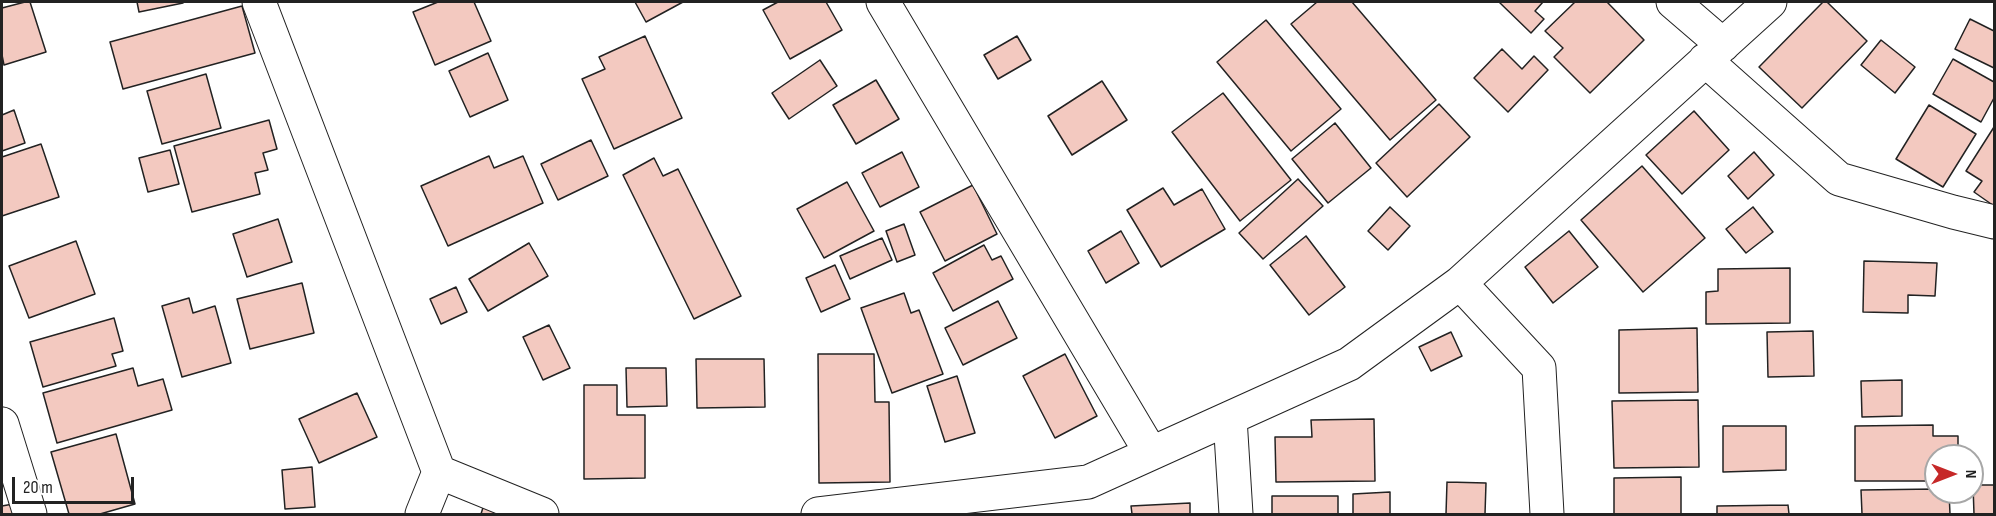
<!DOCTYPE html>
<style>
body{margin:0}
#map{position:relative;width:1996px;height:516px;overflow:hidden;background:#fff;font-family:"Sofia Sans Condensed",sans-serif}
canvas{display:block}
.frame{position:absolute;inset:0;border:3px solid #222;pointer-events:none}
.north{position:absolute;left:1924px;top:444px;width:60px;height:60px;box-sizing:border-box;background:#fff;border:2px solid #a7a7a7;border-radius:50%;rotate:90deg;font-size:16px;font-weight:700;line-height:24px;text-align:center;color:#222}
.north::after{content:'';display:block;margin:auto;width:21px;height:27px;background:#c62828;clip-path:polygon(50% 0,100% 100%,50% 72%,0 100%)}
.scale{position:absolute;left:12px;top:477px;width:122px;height:27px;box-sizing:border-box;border:3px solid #222;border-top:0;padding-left:8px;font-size:18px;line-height:21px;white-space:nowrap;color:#222;-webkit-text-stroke:4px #fff;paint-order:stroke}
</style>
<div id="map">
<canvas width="1996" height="516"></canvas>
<div class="frame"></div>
<div class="north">N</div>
<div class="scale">20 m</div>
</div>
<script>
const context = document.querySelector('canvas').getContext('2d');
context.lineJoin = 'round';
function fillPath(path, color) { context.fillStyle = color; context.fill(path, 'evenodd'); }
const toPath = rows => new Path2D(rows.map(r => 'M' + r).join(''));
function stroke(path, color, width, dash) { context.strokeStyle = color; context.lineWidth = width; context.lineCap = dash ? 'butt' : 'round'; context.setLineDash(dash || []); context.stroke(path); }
const building = toPath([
 [25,2,30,2,46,52,4,65,2,55,2,8,25,2],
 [137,2,183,2,183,3,139,12,137,2],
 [438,2,474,2,491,41,435,65,413,12,438,2],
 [635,2,683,2,646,22,635,2],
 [778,2,826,2,842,30,790,59,763,10,778,2],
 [1317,2,1352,2,1436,100,1390,140,1291,24,1317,2],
 [1499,2,1543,2,1535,11,1544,19,1531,33,1499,2],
 [1575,2,1607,2,1644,40,1590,93,1554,57,1563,48,1545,31,1575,2],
 [1823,2,1827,2,1867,41,1802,108,1759,67,1823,2],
 [242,6,255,53,123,89,110,42,242,6],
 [1970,19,1994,31,1994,68,1955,49,1970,19],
 [1266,20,1341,109,1291,151,1217,62,1266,20],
 [645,36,682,118,614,149,582,79,605,69,599,57,645,36],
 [1017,36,1031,60,998,79,984,55,1017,36],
 [1881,40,1915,67,1895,93,1861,65,1881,40],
 [1502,49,1522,69,1534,56,1548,70,1508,112,1474,78,1502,49],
 [488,53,508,100,470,117,449,71,488,53],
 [1953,59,1994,82,1994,98,1981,122,1933,94,1953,59],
 [820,60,837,86,789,119,772,93,820,60],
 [206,74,221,128,162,144,147,91,206,74],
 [876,80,899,119,856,144,833,105,876,80],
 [1102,81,1127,120,1072,155,1048,116,1102,81],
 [1223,93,1291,180,1240,221,1172,132,1223,93],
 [1439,104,1470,137,1407,197,1376,163,1439,104],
 [1929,105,1976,134,1943,187,1896,159,1929,105],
 [14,110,25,143,2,151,2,115,14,110],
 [1694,111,1729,150,1682,194,1646,155,1694,111],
 [269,120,277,149,263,153,268,170,255,173,260,194,192,212,174,146,269,120],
 [1335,123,1371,168,1328,203,1292,159,1335,123],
 [1994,127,1994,206,1974,192,1982,181,1966,171,1994,127],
 [591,140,608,176,558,200,541,164,591,140],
 [41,144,59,197,2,216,2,157,41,144],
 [170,150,179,184,148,192,139,158,170,150],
 [902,152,919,187,880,207,862,173,902,152],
 [1754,152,1774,175,1748,199,1728,176,1754,152],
 [489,156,494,168,523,156,543,203,448,246,421,186,489,156],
 [654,158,663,176,678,169,741,296,694,319,623,175,654,158],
 [1642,166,1705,238,1643,292,1581,220,1642,166],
 [1298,179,1323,206,1263,259,1239,233,1298,179],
 [847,182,874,231,824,258,797,209,847,182],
 [973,185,997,234,945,261,920,212,973,185],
 [1163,188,1174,205,1202,189,1225,229,1161,267,1127,210,1163,188],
 [1390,207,1410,226,1388,250,1368,231,1390,207],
 [1753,207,1773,232,1746,253,1726,229,1753,207],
 [278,219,292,262,247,277,233,234,278,219],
 [904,224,915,255,897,262,886,231,904,224],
 [1121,231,1139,263,1106,283,1088,251,1121,231],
 [1569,231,1598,267,1553,303,1525,267,1569,231],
 [1306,236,1345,287,1309,315,1270,265,1306,236],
 [882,238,892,260,850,279,840,256,882,238],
 [76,241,95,294,29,318,9,266,76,241],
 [529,243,548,276,488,311,469,279,529,243],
 [984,245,992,260,1001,256,1013,279,953,311,933,273,984,245],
 [1864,261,1937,263,1935,296,1908,295,1908,313,1863,312,1864,261],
 [835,265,850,299,821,312,806,278,835,265],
 [1790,268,1790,323,1706,324,1706,292,1718,291,1718,269,1790,268],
 [302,283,314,333,250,349,237,299,302,283],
 [456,287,467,312,441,324,430,299,456,287],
 [904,293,911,313,919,310,943,374,892,393,861,308,904,293],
 [189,298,193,313,215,306,231,363,182,377,162,306,189,298],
 [998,301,1017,338,963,365,945,328,998,301],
 [114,318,123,351,112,354,116,366,43,387,30,342,114,318],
 [549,325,570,368,543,380,523,337,549,325],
 [1697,328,1698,392,1619,393,1619,330,1697,328],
 [1813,331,1814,376,1768,377,1767,332,1813,331],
 [1451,332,1462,356,1431,371,1419,347,1451,332],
 [818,354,874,354,875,402,889,402,890,482,819,483,818,354],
 [1065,354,1097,416,1055,438,1023,376,1065,354],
 [696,359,764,359,765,407,697,408,696,359],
 [133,368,138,386,163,379,172,410,57,443,43,393,133,368],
 [626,368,666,368,667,406,627,407,626,368],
 [957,376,975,433,945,442,927,386,957,376],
 [1902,380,1902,416,1862,417,1861,381,1902,380],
 [584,385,617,385,617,415,645,415,645,478,584,479,584,385],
 [357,393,377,437,319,463,299,419,357,393],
 [1698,400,1699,467,1614,468,1612,401,1698,400],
 [1374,419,1375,481,1276,482,1275,437,1312,437,1311,420,1374,419],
 [1933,425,1933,436,1958,436,1958,456,1936,456,1936,481,1855,481,1855,426,1933,425],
 [1723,426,1786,426,1786,470,1723,472,1723,426],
 [116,434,135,504,100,514,69,514,51,452,116,434],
 [312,467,315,507,285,509,282,470,312,467],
 [1681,477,1681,514,1614,514,1614,478,1681,477],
 [1447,482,1486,483,1485,514,1446,514,1447,482],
 [1973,485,1994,485,1994,514,1974,514,1973,485],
 [1936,489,1936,492,1949,492,1950,514,1862,514,1861,490,1936,489],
 [1390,492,1390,514,1353,514,1353,494,1390,492],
 [1272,496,1338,496,1338,514,1272,514,1272,496],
 [485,501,517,514,481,514,485,501],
 [1190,503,1190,514,1132,514,1131,506,1190,503],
 [13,504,15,514,2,514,2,506,13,504],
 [1788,505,1789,514,1717,514,1717,506,1788,505]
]);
const street = toPath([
 [259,2,439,472,542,514],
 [883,2,1151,453],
 [1673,2,1723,45],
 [1705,60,1839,179,1953,212,1994,222],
 [1460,283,1539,368,1547,514],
 [1230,418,1236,514],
 [2,424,30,514],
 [422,514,439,472],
 [818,514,1088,482,1349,364,1460,283,1770,2]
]);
fillPath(building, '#f3c9c0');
stroke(building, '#222', 1.5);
stroke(street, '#222', 35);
stroke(street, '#fff', 33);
</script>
